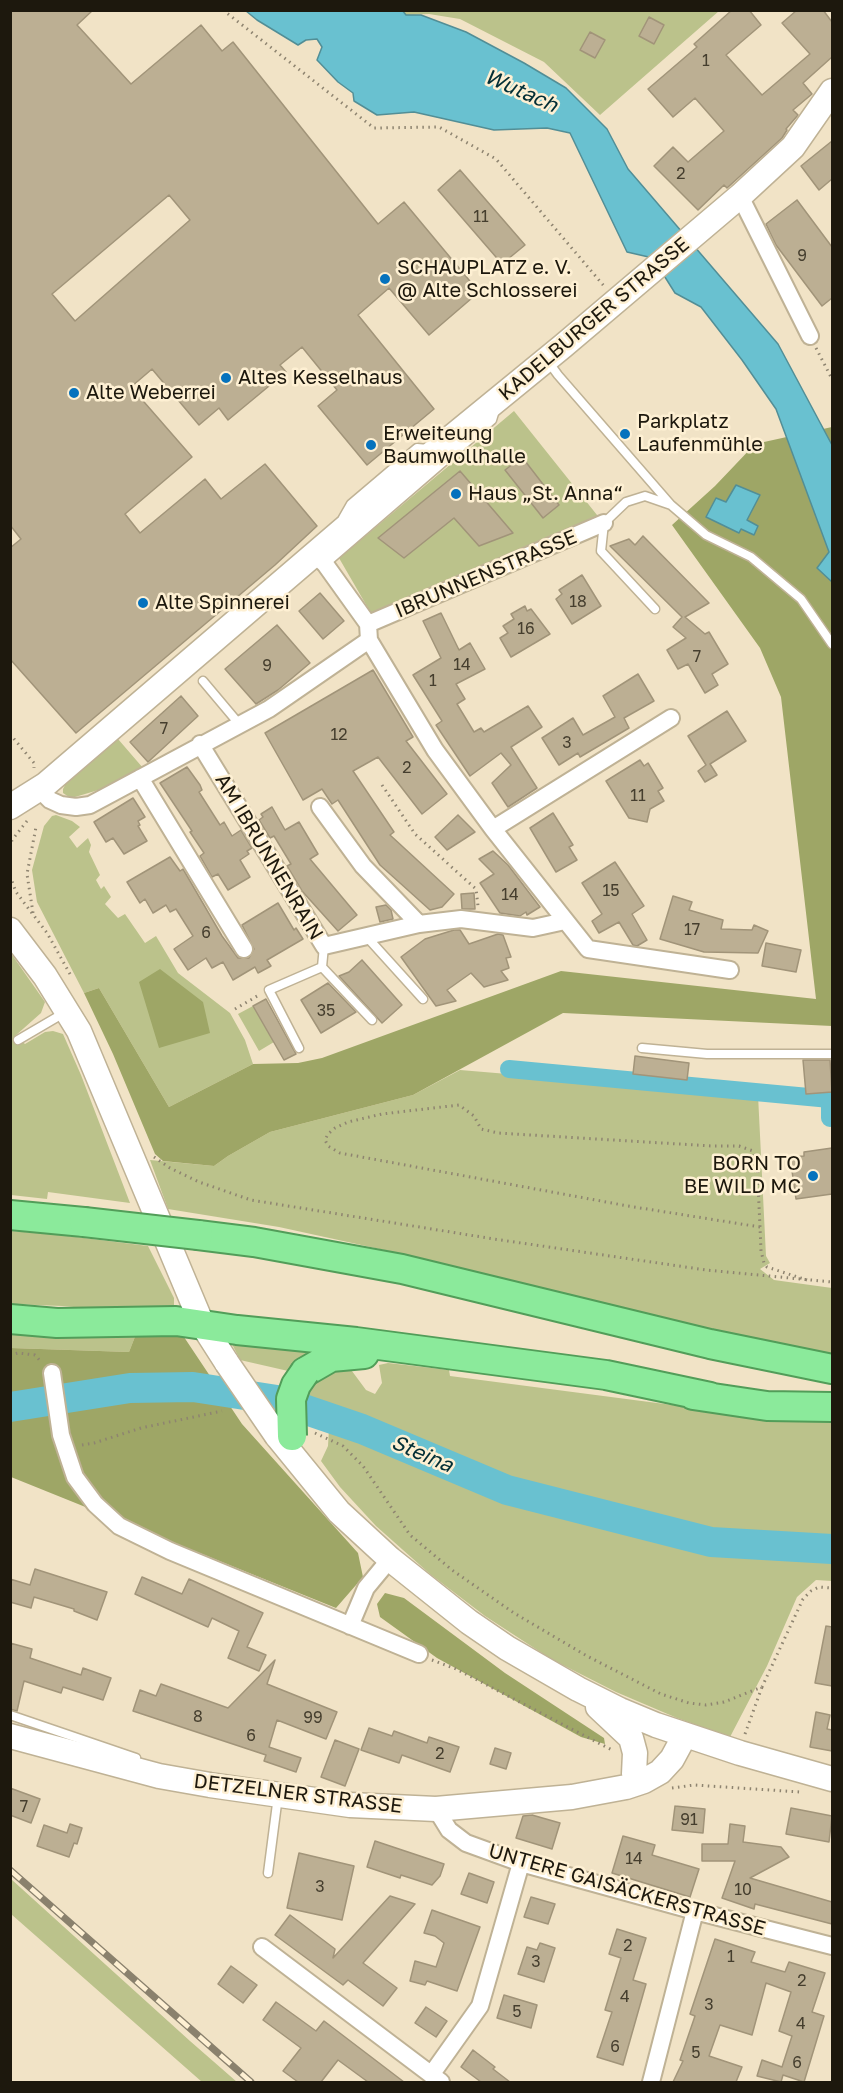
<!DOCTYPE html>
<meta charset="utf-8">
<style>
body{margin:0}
#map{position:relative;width:843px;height:2093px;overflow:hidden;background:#f1e3c6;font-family:"Golos Text",sans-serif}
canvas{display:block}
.frame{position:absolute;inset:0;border:12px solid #1d180d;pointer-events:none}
</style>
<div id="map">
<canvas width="843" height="2093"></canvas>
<div class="frame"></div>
</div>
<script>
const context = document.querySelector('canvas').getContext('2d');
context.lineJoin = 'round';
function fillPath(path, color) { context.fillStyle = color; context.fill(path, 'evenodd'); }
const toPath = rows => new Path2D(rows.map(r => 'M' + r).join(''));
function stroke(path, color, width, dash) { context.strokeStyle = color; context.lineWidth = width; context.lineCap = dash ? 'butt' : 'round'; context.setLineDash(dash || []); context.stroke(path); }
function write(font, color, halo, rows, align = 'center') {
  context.font = font + ' "Golos Text",sans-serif'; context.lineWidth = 5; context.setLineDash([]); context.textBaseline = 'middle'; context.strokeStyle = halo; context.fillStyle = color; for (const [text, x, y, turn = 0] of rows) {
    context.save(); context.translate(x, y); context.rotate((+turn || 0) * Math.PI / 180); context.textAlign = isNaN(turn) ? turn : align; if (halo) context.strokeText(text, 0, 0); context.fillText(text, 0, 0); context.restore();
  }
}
const green = toPath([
 [402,11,719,11,600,115,544,62,460,19,429,14,406,15],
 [514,411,601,520,372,615,339,558],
 [118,739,143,768,105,788,75,797,69,797,63,793,63,789,66,783],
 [56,815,72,821,80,827,69,837,77,848,88,838,91,845,89,852,100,875,96,880,101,889,104,886,111,897,105,904,118,918,125,914,145,943,156,936,178,973,230,1013,245,1040,253,1064,169,1107,99,988,84,993,37,902,32,870,44,826,52,816],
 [10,952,45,1002,41,1013,15,1036,25,1044,45,1032,53,1031,63,1034,81,1075,130,1203,48,1192,47,1199,11,1195],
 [253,1006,274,1042,259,1051,238,1014],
 [460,1070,758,1095,766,1256,770,1263,760,1269,774,1280,832,1288,832,1357,582,1301,430,1260,279,1227,168,1209,150,1160,214,1166,228,1156,270,1132,413,1095],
 [11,1231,52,1234,148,1246,174,1298,174,1306,153,1311,120,1311,62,1306,11,1304],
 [11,1327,138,1329,129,1352,11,1348],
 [230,1340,327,1350,297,1373,240,1360],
 [388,1363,449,1370,450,1376,772,1418,832,1419,832,1581,816,1580,797,1597,767,1666,730,1737,677,1718,616,1692,551,1659,485,1616,430,1574,376,1526,340,1487,321,1461,328,1446,329,1428,303,1421,304,1401,309,1388,321,1375,349,1367,366,1390,375,1394,382,1383,379,1365],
 [11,1879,190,2041,237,2082,202,2082,11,1914]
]);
const forest = toPath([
 [832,427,832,1026,563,1013,413,1095,270,1132,228,1156,214,1166,163,1161,155,1154,113,1054,84,993,99,988,169,1107,253,1064,298,1063,322,1058,561,971,816,999,781,697,760,648,672,525,715,486,755,444],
 [160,969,203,1002,210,1033,159,1048,139,982],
 [138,1329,177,1332,184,1337,242,1424,358,1553,363,1577,336,1608,11,1477,11,1348,129,1352],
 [385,1593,404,1598,505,1673,604,1738,605,1744,581,1737,437,1658,380,1617,377,1604]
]);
const water = toPath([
 [402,10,406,15,421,15,466,32,524,63,566,88,607,129,628,169,778,344,832,445,832,582,817,568,829,552,776,409,742,360,701,307,675,293,653,258,627,252,570,133,547,128,494,130,414,112,377,115,354,101,353,93,338,82,317,60,322,47,317,39,306,40,298,45,257,20,246,11,402,10],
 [736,485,760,495,747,520,758,526,754,535,741,529,739,533,706,517,716,498,726,502,736,485]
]);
const canal = toPath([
 [509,1069,830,1099,830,1118]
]);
const river = toPath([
 [10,1407,130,1388,193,1387,277,1400,362,1429,507,1490,711,1542,832,1549]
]);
const building = toPath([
 [10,10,93,10,77,25,131,84,201,25,222,51,233,42,378,224,404,202,479,292,429,335,389,288,358,315,434,409,367,465,318,406,337,390,302,347,280,365,286,372,228,420,219,408,199,425,152,369,131,387,192,457,125,514,140,533,205,479,221,499,265,464,317,526,275,565,76,733,10,659,10,548,21,539,10,525,10,10],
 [169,195,190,220,75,321,52,294,169,195],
 [732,10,749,10,761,25,726,55,762,95,810,54,782,23,797,10,823,10,832,22,832,57,803,83,812,94,793,110,798,115,786,129,787,130,782,138,727,188,724,185,698,210,654,166,673,147,688,162,724,131,695,98,673,117,648,89,697,47,694,44,732,10],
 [649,17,664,25,654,44,639,36,649,17],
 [590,32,605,40,595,58,580,50,590,32],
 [832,141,832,179,819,190,801,166,832,141],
 [460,170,525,245,502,264,438,190,460,170],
 [797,200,832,247,832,298,822,306,776,245,766,224,797,200],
 [522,457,559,505,543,518,505,470,522,457],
 [460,471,513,533,479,546,454,518,404,558,378,538,460,471],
 [643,536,709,603,685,617,705,634,709,632,728,664,712,674,718,685,705,693,688,664,678,669,667,650,686,638,673,627,682,617,610,546,629,539,635,545,643,536],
 [582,575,601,606,572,624,556,599,562,594,559,590,582,575],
 [320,593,344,621,323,639,299,611,320,593],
 [525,606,527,611,531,609,550,634,511,657,500,638,508,633,503,626,514,619,511,614,525,606],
 [441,613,459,650,470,643,485,669,456,684,465,699,457,704,474,732,481,728,484,732,528,706,542,727,511,747,537,788,508,807,492,783,511,765,501,753,470,776,436,725,442,721,413,675,441,658,423,621,441,613],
 [277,625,310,663,278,690,256,704,225,669,277,625],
 [373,670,413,737,406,741,447,794,422,814,378,757,353,771,394,832,390,835,454,894,442,907,430,910,380,865,338,800,332,804,322,789,303,800,265,733,373,670],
 [638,674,654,701,624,718,629,728,580,757,578,753,559,765,542,738,573,718,583,735,615,717,603,696,638,674],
 [181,696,198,716,148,762,130,742,181,696],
 [727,711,746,741,710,764,717,775,705,782,698,771,706,765,688,736,727,711],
 [640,760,644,766,648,763,663,788,658,791,664,801,650,809,647,822,629,818,606,781,640,760],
 [187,767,200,785,202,790,199,792,220,825,224,822,232,836,241,830,252,848,247,851,249,854,240,860,250,877,228,890,218,874,212,877,200,856,204,853,190,832,192,831,160,783,187,767],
 [133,798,145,817,138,821,140,825,138,826,147,841,124,854,113,838,106,842,94,822,133,798],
 [272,807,285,830,299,822,318,854,310,859,357,915,338,931,302,891,287,866,291,864,274,836,270,838,259,820,263,817,261,814,272,807],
 [553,813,573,845,569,847,577,860,556,872,530,828,553,813],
 [458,815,475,832,447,850,435,837,458,815],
 [493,851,508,865,540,907,527,915,526,912,520,916,500,913,480,883,494,874,479,859,493,851],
 [170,857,180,871,183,869,222,936,238,958,249,958,254,949,242,925,278,903,294,930,296,928,303,939,267,960,271,966,258,973,255,967,233,980,223,962,212,968,206,958,188,970,174,949,193,936,176,909,170,912,166,905,153,913,145,899,140,903,127,882,170,857],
 [615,862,644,906,632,914,647,940,637,946,633,945,619,922,599,933,592,921,602,914,582,883,615,862],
 [474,893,475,909,462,909,461,894,474,893],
 [673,896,692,902,689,910,723,920,721,929,752,930,754,925,768,931,758,953,704,952,660,939,673,896],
 [386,905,391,910,393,919,380,922,376,907,386,905],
 [454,930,460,930,469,944,498,934,503,935,511,957,506,958,509,968,501,971,508,980,484,987,471,973,447,990,456,1001,436,1006,401,957,425,939,454,930],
 [766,943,801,950,796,972,762,966,766,943],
 [362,960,402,1005,382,1023,339,976,349,972,362,960],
 [328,983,356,1012,321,1033,301,1000,328,983],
 [266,999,296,1054,284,1060,253,1006,266,999],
 [635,1056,689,1063,687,1080,633,1074,635,1056],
 [803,1060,830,1060,832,1092,806,1094,803,1060],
 [832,1148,832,1194,796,1199,790,1157,804,1156,804,1152,832,1148],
 [35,1569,107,1592,97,1620,74,1611,74,1609,34,1597,31,1608,10,1602,10,1579,30,1585,35,1569],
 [142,1577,182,1594,189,1579,263,1613,247,1647,266,1655,259,1671,228,1658,239,1631,212,1618,208,1627,135,1594,142,1577],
 [826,1626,832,1627,832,1686,815,1683,826,1626],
 [10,1643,32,1649,30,1658,81,1675,83,1668,111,1678,103,1700,63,1687,61,1693,24,1681,17,1711,10,1709,10,1643],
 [275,1660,267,1684,337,1712,326,1739,277,1720,269,1747,301,1758,296,1772,264,1761,266,1755,133,1711,140,1690,156,1696,161,1684,228,1708,275,1660],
 [816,1712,830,1715,827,1729,832,1730,832,1751,810,1747,816,1712],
 [369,1728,392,1736,394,1731,427,1743,429,1737,459,1747,450,1772,402,1755,399,1763,361,1750,369,1728],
 [335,1740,359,1749,345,1786,321,1777,335,1740],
 [495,1748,511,1753,506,1769,490,1764,495,1748],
 [10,1788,40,1799,31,1823,10,1815,10,1788],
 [675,1806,705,1809,703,1833,672,1830,675,1806],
 [791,1808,832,1816,829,1842,786,1834,791,1808],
 [532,1815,560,1823,552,1849,516,1838,523,1816,532,1815],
 [70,1824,82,1828,77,1844,74,1843,69,1857,37,1846,44,1825,67,1833,70,1824],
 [730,1824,745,1826,743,1842,781,1847,789,1857,750,1878,832,1902,832,1924,755,1904,754,1909,722,1898,735,1861,702,1861,702,1844,728,1844,730,1824],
 [623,1836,655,1845,652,1855,699,1869,690,1897,612,1873,623,1836],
 [375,1841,444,1864,440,1876,432,1885,401,1875,400,1878,367,1867,375,1841],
 [299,1853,354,1866,342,1920,287,1908,299,1853],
 [469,1873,494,1882,487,1903,461,1894,469,1873],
 [390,1896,415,1904,363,1963,397,1988,383,2006,348,1980,343,1985,275,1935,290,1915,335,1949,333,1958,390,1896],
 [531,1897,555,1904,548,1924,524,1917,531,1897],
 [432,1910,480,1927,457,1991,427,1981,425,1985,410,1981,415,1961,436,1967,444,1943,435,1936,424,1933,432,1910],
 [617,1929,646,1938,633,1980,646,1984,623,2065,597,2057,612,2012,605,2010,621,1958,609,1954,617,1929],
 [715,1939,755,1952,751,1962,785,1972,789,1962,825,1973,812,2012,824,2016,804,2082,783,2075,781,2082,757,2076,762,2060,782,2067,792,2036,779,2031,791,1992,766,1983,752,2035,720,2025,709,2056,742,2067,736,2082,673,2082,683,2061,680,2060,695,2016,690,2014,715,1939],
 [540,1943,555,1948,544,1982,518,1974,527,1947,537,1950,540,1943],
 [231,1966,257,1985,243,2003,218,1984,231,1966],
 [504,1995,537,2005,531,2028,497,2018,504,1995],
 [276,2002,316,2031,324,2021,404,2082,368,2082,338,2060,321,2082,298,2082,283,2071,301,2048,263,2020,276,2002],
 [426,2007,447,2021,436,2037,415,2023,426,2007],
 [473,2050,495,2067,493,2069,510,2082,481,2082,461,2067,473,2050]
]);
const path = toPath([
 [223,10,374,128,439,127,496,159,604,286],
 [816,348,832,379],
 [10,734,34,763,34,768],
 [382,785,415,834,476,889,478,906],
 [10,847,12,840,27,821],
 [10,876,16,892,47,933,70,974],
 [33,913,27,874,36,827],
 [235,1009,259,995],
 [154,1157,170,1168,199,1182,251,1200,494,1239,706,1270,832,1282],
 [760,1227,628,1206,340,1153,328,1146,325,1140,328,1134,335,1128,348,1122,382,1114,459,1105,474,1116,481,1129,498,1133,712,1146,739,1146,753,1151,757,1162,760,1227,761,1251,764,1263,767,1267,807,1280],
 [10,1355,18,1353,35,1355,42,1363],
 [315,1433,343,1446,363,1466,410,1535,452,1570,514,1613,587,1656,661,1694,689,1703,706,1705,724,1702,762,1687,803,1599,811,1591,819,1587,832,1588],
 [82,1445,94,1443,141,1428,222,1411],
 [432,1660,456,1669,614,1751],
 [745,1734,762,1687],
 [672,1788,694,1785,800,1792]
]);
const service = toPath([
 [547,360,558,375,671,505],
 [343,518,351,504,417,448,428,449],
 [325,564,492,420,495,410],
 [655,609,601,551,604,523,626,502,645,496,671,505,706,535,751,557,801,599,832,644],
 [203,681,240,725],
 [366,936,423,999],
 [322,967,372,1020],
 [18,1040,64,1013],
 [299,1048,269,990,322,967,324,946],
 [642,1048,707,1054,832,1054],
 [10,1715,136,1758],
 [268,1873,278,1796]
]);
const minor = toPath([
 [740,196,810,336],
 [315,555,325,564,368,624,369,640,435,750,493,829,588,949,730,970],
 [368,624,604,523],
 [200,744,324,946,419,924,461,919,533,928,565,921],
 [140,778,244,949],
 [39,789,50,800,61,805,76,807,90,805,269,709,369,640],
 [320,807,363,866,419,924],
 [493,829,671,718],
 [52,1373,61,1435,75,1477,95,1504,119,1526,170,1551,419,1654],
 [350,1626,366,1588,390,1559],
 [436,1809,449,1830,466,1843,521,1863,695,1911,832,1946],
 [262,1947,441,2082],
 [431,2075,480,2006,521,1863],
 [651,2082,695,1911]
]);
const secondary = toPath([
 [10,807,45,785,437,449,563,346,740,196,793,147,832,91],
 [10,930,45,976,79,1031,202,1324,227,1363],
 [277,1436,339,1512,390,1559,469,1622,507,1648,578,1689,620,1710,656,1725,740,1753,832,1779],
 [598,1707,631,1738,635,1753,634,1774],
 [10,1736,159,1776,210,1785,350,1805,436,1809,572,1797,626,1787,644,1781,660,1772,672,1759,685,1735]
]);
const trunk = toPath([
 [10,1215,84,1222],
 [198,1235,254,1242,402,1269,710,1344,832,1369],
 [10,1319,57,1323,176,1321,237,1330,356,1342,606,1375,710,1397],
 [305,1372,331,1357,364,1354],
 [693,1395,767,1406,832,1407]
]);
const rail = toPath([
 [10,1870,251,2082]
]);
const secondaryBridge = toPath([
 [227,1363,277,1436]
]);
const trunkBridge = toPath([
 [84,1222,198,1235],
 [292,1436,291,1399,296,1385,305,1372]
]);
const markers = [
 [385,279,6,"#0572bd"],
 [226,378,6,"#0572bd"],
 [74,393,6,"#0572bd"],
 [625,434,6,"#0572bd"],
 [371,445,6,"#0572bd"],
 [456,494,6,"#0572bd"],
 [143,603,6,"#0572bd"],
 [813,1176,6,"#0572bd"]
];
const numberNames = [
 ["1",706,61],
 ["2",681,174],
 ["11",481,217],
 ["9",802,256],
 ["18",578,602],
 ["16",526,629],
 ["7",697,657],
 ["14",462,665],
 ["9",267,666],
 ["1",433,681],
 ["7",164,729],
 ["12",339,735],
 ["3",567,743],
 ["2",407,768],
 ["11",638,796],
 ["15",611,891],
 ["14",510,895],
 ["17",692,930],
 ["6",206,933],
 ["35",326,1011],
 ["8",198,1717],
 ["99",313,1718],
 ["6",251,1736],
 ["2",440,1754],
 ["7",24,1807],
 ["91",689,1820],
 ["14",634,1859],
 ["3",320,1887],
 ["10",743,1890],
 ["2",628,1946],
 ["1",731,1957],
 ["3",536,1962],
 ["2",802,1981],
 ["4",625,1997],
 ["3",709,2005],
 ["5",517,2012],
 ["4",801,2024],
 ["6",615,2047],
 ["5",696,2053],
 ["6",797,2063]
];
const poiNames = [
 ["SCHAUPLATZ e. V.",397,268],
 ["@ Alte Schlosserei",397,291],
 ["Altes Kesselhaus",238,378],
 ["Alte Weberrei",86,393],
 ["Parkplatz",637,422],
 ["Laufenmühle",637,445],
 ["Erweiteung",383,434],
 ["Baumwollhalle",383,457],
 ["Haus „St. Anna“",468,494],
 ["Alte Spinnerei",155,603],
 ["BORN TO",801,1164,"right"],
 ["BE WILD MC",801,1187,"right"]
];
const streetNames = [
 ["KADELBURGER STRASSE",594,319,-40],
 ["IBRUNNENSTRASSE",486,574,-23],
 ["AM IBRUNNENRAIN",269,857,59],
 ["DETZELNER STRASSE",298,1794,7],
 ["UNTERE GAISÄCKERSTRASSE",627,1890,16]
];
const waterNames = [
 ["Wutach",521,91,24],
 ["Steina",422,1454,23]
];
fillPath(green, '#bbc28b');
fillPath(forest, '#9ea666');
fillPath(water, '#69c1d0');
stroke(water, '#528e96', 1.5);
stroke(canal, '#69c1d0', 18);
stroke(river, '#69c1d0', 30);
fillPath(building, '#bcaf93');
stroke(building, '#a19479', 1.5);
stroke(service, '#bfb295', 11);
stroke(minor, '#bfb295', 20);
stroke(secondary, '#bfb295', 27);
stroke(trunk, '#529d59', 32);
stroke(path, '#8e8470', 3, [1.5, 4.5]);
stroke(service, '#fff', 8);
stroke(minor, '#fff', 16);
stroke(secondary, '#fff', 24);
stroke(trunk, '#8bea9b', 28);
stroke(rail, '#8a816d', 7);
stroke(rail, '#fef0d3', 4.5, [14]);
stroke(secondaryBridge, '#bfb295', 27, []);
stroke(trunkBridge, '#529d59', 32, []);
stroke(secondaryBridge, '#fff', 24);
stroke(trunkBridge, '#8bea9b', 28);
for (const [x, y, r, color] of markers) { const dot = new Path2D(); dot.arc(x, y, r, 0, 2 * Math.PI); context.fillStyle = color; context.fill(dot); stroke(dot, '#fef0d3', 2); }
write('16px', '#453e2e', null, numberNames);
write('20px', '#1d180d', '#fef0d3', poiNames, 'left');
write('20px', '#1d180d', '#fef0d3', streetNames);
write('italic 21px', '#032f36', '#fef0d3', waterNames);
</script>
